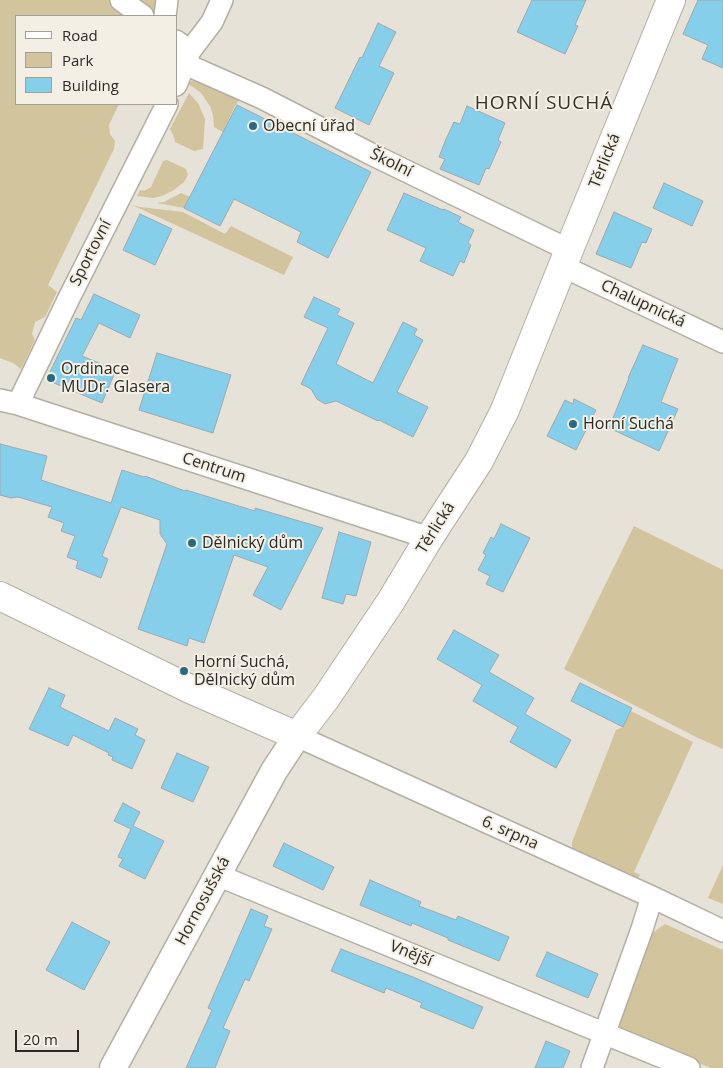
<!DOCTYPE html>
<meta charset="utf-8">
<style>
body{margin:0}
#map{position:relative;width:723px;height:1068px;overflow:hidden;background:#e6e2d7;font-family:"Open Sans",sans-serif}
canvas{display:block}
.legend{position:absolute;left:15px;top:15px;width:162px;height:90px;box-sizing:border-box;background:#f3efe4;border:1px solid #a3a098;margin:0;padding:6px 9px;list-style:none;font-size:15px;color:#2b2a26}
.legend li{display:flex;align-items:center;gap:10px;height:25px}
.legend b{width:25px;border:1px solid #a3a098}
.scale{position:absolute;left:15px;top:1030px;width:64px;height:22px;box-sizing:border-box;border:2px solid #2b2a26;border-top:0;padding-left:6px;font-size:15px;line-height:18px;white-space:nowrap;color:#2b2a26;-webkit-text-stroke:4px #f3efe4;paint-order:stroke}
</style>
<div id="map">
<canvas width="723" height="1068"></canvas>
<ul class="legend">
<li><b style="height:6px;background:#fff"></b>Road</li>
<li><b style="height:14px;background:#d2c49d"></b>Park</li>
<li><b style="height:14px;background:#85cfeb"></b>Building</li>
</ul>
<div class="scale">20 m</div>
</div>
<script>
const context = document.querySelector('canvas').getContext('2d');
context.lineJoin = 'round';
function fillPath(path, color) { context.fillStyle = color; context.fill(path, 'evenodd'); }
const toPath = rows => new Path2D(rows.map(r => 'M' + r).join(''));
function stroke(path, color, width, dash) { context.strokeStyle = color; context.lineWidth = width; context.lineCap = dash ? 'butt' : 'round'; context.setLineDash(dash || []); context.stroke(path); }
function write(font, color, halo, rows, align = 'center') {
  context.font = font + ' "Open Sans",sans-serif'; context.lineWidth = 4; context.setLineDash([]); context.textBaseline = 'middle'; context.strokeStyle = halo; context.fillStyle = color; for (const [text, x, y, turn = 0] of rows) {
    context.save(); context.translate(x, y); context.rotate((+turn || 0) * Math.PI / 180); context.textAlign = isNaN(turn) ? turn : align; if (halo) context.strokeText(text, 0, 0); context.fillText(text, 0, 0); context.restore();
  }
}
const green = toPath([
 [0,0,158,0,158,2,154,16,16,16,16,104,119,104,109,125,110,134,115,141,114,149,48,285,57,292,45,317,35,322,32,334,35,340,21,369,13,363,0,358],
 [201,79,240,99,235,106,223,132,214,127,213,115,210,106,201,93,190,85,187,84,192,81],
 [189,93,198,103,205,119,203,149,194,151,175,142,174,137,170,129],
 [167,160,186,169,188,175,184,182,174,190,162,196,153,198,137,196,140,190,144,191,151,187,163,161],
 [181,193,190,197,184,208,157,203,164,202],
 [132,205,140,207,183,212,225,234,231,226,293,257,284,275],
 [634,526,723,570,723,749,696,737,564,669],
 [631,711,693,742,634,872,640,875,637,880,575,852,572,848,572,842,616,730,623,727],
 [723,865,723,904,708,898],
 [665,924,723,950,723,1068,711,1068,627,1034,620,1028,618,1019,651,934]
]);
const building = toPath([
 [532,0,586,0,575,25,578,26,565,54,517,32,532,0],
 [698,0,723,0,723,68,702,59,708,45,683,34,698,0],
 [378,23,396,32,379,66,394,73,369,125,335,108,360,57,362,58,378,23],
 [237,105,371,172,328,258,297,242,301,232,234,199,220,226,184,208,237,105],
 [467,106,505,123,498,140,501,142,489,169,486,168,479,185,440,169,445,159,439,157,446,139,454,122,460,124,467,106],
 [664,183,703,201,692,226,653,208,664,183],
 [404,193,443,210,444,209,461,217,458,222,474,230,468,243,471,245,464,263,460,261,453,276,420,261,426,248,387,230,404,193],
 [614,212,652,229,646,243,642,242,631,268,596,254,614,212],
 [140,214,172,229,155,265,123,250,140,214],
 [94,294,140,315,130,338,99,323,82,356,116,370,102,403,54,383,49,374,76,318,81,320,94,294],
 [314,297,340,309,337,315,354,323,336,364,373,383,403,322,417,329,414,335,423,340,397,392,428,407,413,437,379,420,378,421,336,401,325,404,317,399,311,389,301,384,328,328,304,317,314,297],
 [643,345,678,359,661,402,678,409,659,451,609,428,629,378,628,378,643,345],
 [157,353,231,375,213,433,139,410,157,353],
 [574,399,596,410,576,450,547,436,565,400,573,404,574,399],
 [0,444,47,456,41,480,111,503,122,470,144,477,145,476,185,491,186,490,255,511,255,508,323,528,281,610,253,595,268,567,234,555,204,643,189,638,187,646,138,629,167,544,160,534,160,520,121,507,102,556,108,559,101,578,76,568,78,561,67,557,75,536,61,531,64,523,48,517,52,507,18,497,11,498,0,495,0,444],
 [501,524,530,538,503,592,486,584,490,576,478,570,486,555,483,553,491,537,494,539,501,524],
 [339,532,371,542,356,596,346,594,343,604,322,598,339,532],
 [454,630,499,655,489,672,534,698,525,714,571,740,556,768,510,742,518,727,473,701,482,685,437,659,454,630],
 [580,683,632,708,623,727,571,701,580,683],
 [49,688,65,695,60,707,109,731,115,718,138,729,135,735,145,740,132,769,112,760,113,757,108,755,109,753,73,735,68,746,29,729,49,688],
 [177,753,209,767,193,802,161,788,177,753],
 [123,803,140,812,133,826,164,841,145,879,119,866,123,859,118,857,131,829,114,821,123,803],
 [284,843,334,867,323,890,273,866,284,843],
 [370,880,421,902,419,906,456,920,458,916,509,937,499,961,448,940,448,938,412,923,411,926,360,905,370,880],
 [251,909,268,916,264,926,272,929,249,981,245,979,223,1028,230,1031,215,1068,186,1068,212,1010,208,1008,251,909],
 [72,922,110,942,84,990,46,970,72,922],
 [341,949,413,977,483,1007,473,1029,420,1007,422,1003,386,988,384,993,331,971,341,949],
 [547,952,598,974,588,998,536,976,547,952],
 [546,1041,570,1051,563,1068,535,1068,546,1041]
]);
const minor = toPath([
 [121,0,143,16],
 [165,16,167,0],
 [176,41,190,51,176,85],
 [190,51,212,22,222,0],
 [185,64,262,98,369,153,569,250],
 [562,266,723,342],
 [0,400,18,404,429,538],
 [18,404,70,296,167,104],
 [297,736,652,897,723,931],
 [217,875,689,1068],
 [592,1068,642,929,652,897]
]);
const tertiary = toPath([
 [113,1068,274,771,297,736]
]);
const secondary = toPath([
 [0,596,190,689,297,736,326,698,391,601,429,538,479,461,505,410,569,250,671,0]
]);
const markers = [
 [253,126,5,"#2a697e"],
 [51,378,5,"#2a697e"],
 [573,424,5,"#2a697e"],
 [192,543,5,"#2a697e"],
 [184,671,5,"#2a697e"]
];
const poiNames = [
 ["Obecní úřad",263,126],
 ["Ordinace",61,369],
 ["MUDr. Glasera",61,387],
 ["Horní Suchá",583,424],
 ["Dělnický dům",202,543],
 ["Horní Suchá,",194,662],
 ["Dělnický dům",194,680]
];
const streetNames = [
 ["Těrlická",605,161,-68],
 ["Školní",391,163,26],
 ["Sportovní",91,253,-63],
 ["Chalupnická",643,304,25],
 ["Centrum",214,468,18],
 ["Těrlická",436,528,-58],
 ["6. srpna",510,833,24],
 ["Hornosušská",203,901,-62],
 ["Vnější",411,954,22]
];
const quarterNames = [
 ["HORNÍ SUCHÁ",544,104]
];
fillPath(green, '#d2c49d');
fillPath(building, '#85cfeb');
stroke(building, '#9da9ae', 1);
stroke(minor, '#b3afa4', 24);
stroke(tertiary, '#b3afa4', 29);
stroke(secondary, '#b3afa4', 30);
stroke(minor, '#fff', 21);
stroke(tertiary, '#fff', 26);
stroke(secondary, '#fff', 28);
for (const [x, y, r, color] of markers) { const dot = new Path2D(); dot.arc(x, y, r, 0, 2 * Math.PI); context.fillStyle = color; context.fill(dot); stroke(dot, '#f3efe4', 2); }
write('16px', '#2b2a26', '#f3efe4', poiNames, 'left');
write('16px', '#2b2a26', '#f3efe4', streetNames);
context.letterSpacing = '1px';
write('19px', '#36322a', '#f3efe4', quarterNames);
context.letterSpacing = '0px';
</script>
